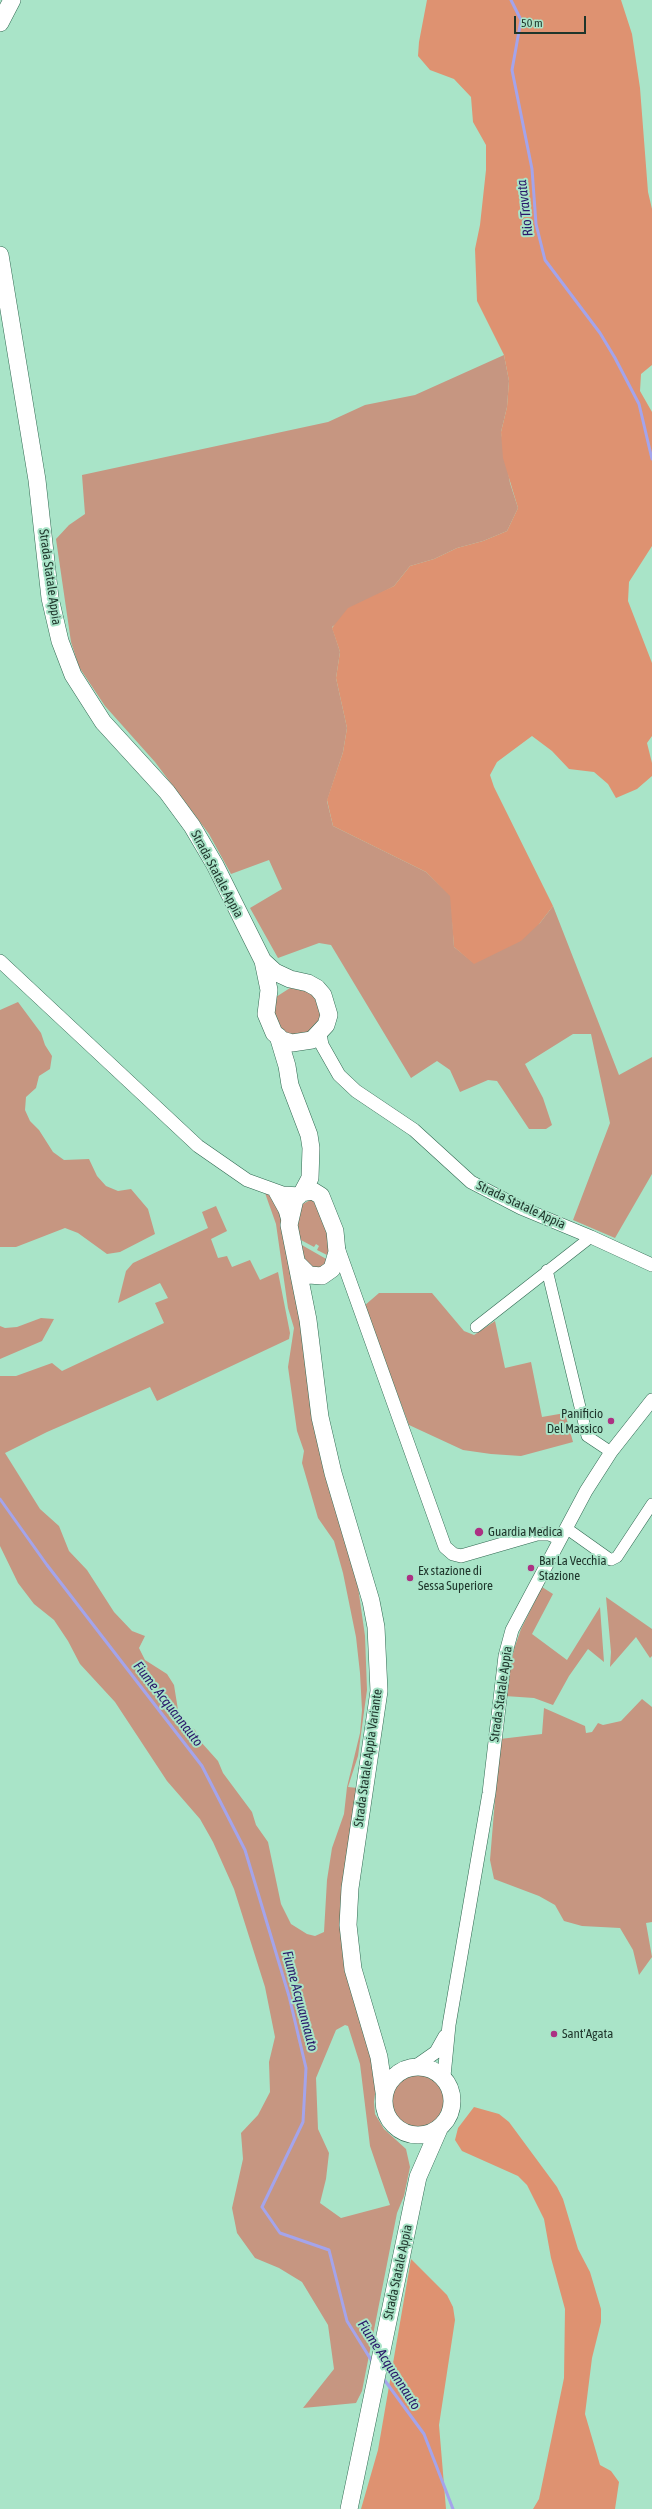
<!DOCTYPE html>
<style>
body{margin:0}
#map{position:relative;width:652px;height:2509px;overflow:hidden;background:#a9e4c8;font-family:"Asap Condensed",sans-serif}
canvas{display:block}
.scale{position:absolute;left:514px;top:16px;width:72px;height:18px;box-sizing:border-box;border:2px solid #1e352b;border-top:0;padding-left:5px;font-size:12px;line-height:14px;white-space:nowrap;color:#1e352b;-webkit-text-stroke:3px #a9e4c8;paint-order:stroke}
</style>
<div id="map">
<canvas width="652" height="2509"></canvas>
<div class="scale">50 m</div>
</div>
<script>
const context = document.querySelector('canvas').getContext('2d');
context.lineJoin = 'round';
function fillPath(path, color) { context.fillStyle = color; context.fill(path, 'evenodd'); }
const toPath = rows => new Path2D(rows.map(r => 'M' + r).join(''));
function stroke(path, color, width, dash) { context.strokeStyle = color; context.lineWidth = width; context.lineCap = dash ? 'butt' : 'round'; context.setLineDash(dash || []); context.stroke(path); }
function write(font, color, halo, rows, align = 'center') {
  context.font = font + ' "Asap Condensed",sans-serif'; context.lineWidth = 4; context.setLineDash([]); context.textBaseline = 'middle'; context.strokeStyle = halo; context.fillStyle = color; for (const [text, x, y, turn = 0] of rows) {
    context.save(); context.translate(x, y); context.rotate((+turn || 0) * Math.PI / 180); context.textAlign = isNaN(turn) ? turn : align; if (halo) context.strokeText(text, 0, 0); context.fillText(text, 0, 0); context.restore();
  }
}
const green = toPath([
 [504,355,509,381,507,407,501,432,510,483,518,508,507,531,483,541,457,548,434,559,410,566,394,586,372,598,332,627,340,652,336,678,347,728,343,752,327,801,333,826,426,872,451,896,454,947,474,963,540,923,553,906,619,1075,652,1057,652,1174,615,1238,573,1220,610,1123,591,1034,573,1034,525,1064,543,1098,552,1125,546,1129,529,1129,497,1081,488,1080,460,1092,450,1070,437,1061,411,1078,331,945,319,943,278,958,250,908,282,889,269,860,231,874,209,834,155,762,105,706,79,667,71,642,56,539,69,525,85,514,82,475,328,422,365,405,415,395],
 [290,988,314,993,322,1016,315,1031,291,1037,277,1029,273,1005,276,997],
 [18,1002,41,1033,45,1045,52,1056,50,1069,39,1076,36,1088,26,1097,25,1110,30,1121,39,1130,53,1152,64,1160,89,1159,97,1176,106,1186,118,1191,131,1189,148,1209,155,1234,120,1252,107,1254,78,1233,65,1228,16,1247,0,1247,0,1010],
 [265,1193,269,1194,281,1214,356,1573,365,1636,367,1690,358,1756,348,1787,358,1788,342,1928,351,1992,372,2051,377,2079,374,2102,375,2114,384,2129,406,2149,410,2167,404,2196,397,2213,362,2391,356,2403,303,2408,334,2369,328,2325,302,2282,279,2268,255,2258,237,2233,232,2208,243,2159,241,2133,258,2115,270,2092,269,2062,275,2037,265,1987,234,1889,213,1842,200,1819,167,1781,115,1702,80,1664,68,1641,54,1620,34,1604,18,1583,0,1546,0,1376,16,1376,52,1363,62,1371,164,1323,155,1303,168,1298,160,1283,118,1303,126,1271,133,1263,208,1228,202,1212,216,1206,227,1231,211,1239,218,1258,227,1256,232,1267,250,1260,260,1280,278,1272,290,1333,289,1339,157,1401,150,1387,47,1432,5,1453,40,1509,59,1526,69,1551,87,1570,114,1612,132,1631,145,1636,139,1648,145,1660,167,1674,174,1685,178,1710,184,1722,195,1730,201,1742,218,1761,223,1773,252,1812,256,1825,268,1842,281,1904,291,1924,307,1934,315,1936,324,1932,327,1880,332,1848,344,1814,347,1787,360,1733,362,1710,360,1673,356,1637,343,1573,334,1541,318,1518,302,1463,304,1451,297,1431,288,1367,294,1328,288,1308,276,1224],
 [345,2025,348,2026,360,2064,370,2146,390,2205,341,2218,320,2203,326,2179,329,2153,318,2129,316,2078,336,2030],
 [312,1199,327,1220,329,1256,317,1250,319,1246,316,1244,314,1247,299,1239,297,1227,301,1205],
 [300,1244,328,1260,328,1263,316,1271,305,1260],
 [379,1293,432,1293,464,1331,474,1335,495,1321,505,1368,531,1362,542,1417,565,1413,573,1442,521,1456,491,1454,463,1450,409,1425,364,1306],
 [41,1318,54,1319,42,1341,0,1359,0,1326,5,1328,17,1327],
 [542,1587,553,1594,532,1634,567,1660,600,1607,604,1662,588,1649,569,1676,553,1705,534,1698,505,1696,514,1649,521,1629],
 [606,1597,652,1629,652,1656,650,1658,636,1637,610,1667,611,1652],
 [642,1699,652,1707,652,1922,646,1923,652,1957,639,1975,633,1950,620,1928,582,1926,564,1921,555,1905,539,1896,494,1879,490,1860,500,1739,542,1734,544,1708,585,1726,586,1733,592,1732,598,1723,603,1725,621,1721],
 '390 2101a28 28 0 1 1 56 0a28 28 0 1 1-56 0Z'
]);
const forest = toPath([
 [427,0,621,0,632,34,640,88,648,192,652,209,652,365,641,374,640,391,652,412,652,546,629,582,628,601,652,663,652,736,647,743,652,763,652,776,637,789,616,798,608,784,594,772,569,769,552,751,532,736,497,762,490,775,494,787,553,906,540,923,521,941,474,964,454,947,450,896,426,872,333,826,327,800,343,752,347,728,336,678,340,652,332,628,348,608,394,586,410,566,434,559,457,548,483,541,507,531,518,508,503,458,501,432,507,407,509,381,504,355,477,301,475,249,480,225,486,170,486,145,473,122,471,97,454,79,430,70,418,56,419,42],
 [474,2107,499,2114,509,2122,557,2187,563,2199,578,2249,590,2272,601,2309,601,2322,592,2358,585,2414,600,2465,611,2471,619,2482,615,2509,533,2509,539,2499,564,2378,565,2309,551,2258,544,2219,527,2185,518,2176,462,2151,455,2140,458,2128],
 [411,2259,447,2295,453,2307,455,2320,439,2425,446,2509,361,2509,378,2450]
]);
const stream = toPath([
 [511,0,521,20,512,70,532,169,536,224,545,260,600,333,615,358,639,404,652,459],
 [0,1499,47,1565,202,1766,245,1850,289,1996,306,2068,303,2122,262,2207,280,2233,329,2250,347,2321,373,2363],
 [383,2378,424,2434,453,2509]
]);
const minor = toPath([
 [547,1270,587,1436,611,1452],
 [476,1327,591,1237],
 [566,1528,611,1560,617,1557,652,1504]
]);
const tertiary = toPath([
 [0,961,198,1146,247,1180,283,1193,300,1194],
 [320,1034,322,1045,339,1075,356,1091,414,1130,471,1182,521,1208,591,1237,652,1265],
 [274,1190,285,1210,289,1224],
 [337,1245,445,1547,453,1554,461,1556,537,1534,549,1534,559,1538],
 [416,2066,436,2052,445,2036],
 [446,2080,444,2076,449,2025,489,1793,505,1656,512,1630,586,1491,611,1452,652,1400]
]);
const primary = toPath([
 [0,23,12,0],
 [0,255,37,480,50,598,60,641,73,675,103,722,167,792,192,826,215,865,263,961,269,990,266,1014,274,1033,282,1040,292,1043,312,1040,326,1025,329,1015,323,995,317,988,308,983,290,979,275,972,263,961],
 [278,1036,287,1066,290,1085,309,1135,311,1148,310,1178,302,1193,295,1199,289,1225,308,1320,320,1417,333,1473,371,1601,376,1627,379,1691,350,1888,348,1925,353,1969,379,2057,384,2092],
 [299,1265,309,1275,322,1276,332,1269,337,1252,335,1231,321,1196,313,1191,302,1193],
 '384 2101a34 34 0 1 1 68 0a34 34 0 1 1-68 0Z',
 [349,2509,418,2177,439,2129]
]);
const markers = [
 [611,1421,4,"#ac3183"],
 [479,1532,5,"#ac3183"],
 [531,1568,4,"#ac3183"],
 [410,1578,4,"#ac3183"],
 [554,2034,4,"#ac3183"]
];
const streetNames = [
 ["Strada Statale Appia",50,577,82],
 ["Strada Statale Appia",217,874,62],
 ["Strada Statale Appia",521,1205,25],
 ["Strada Statale Appia",501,1694,-82],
 ["Strada Statale Appia Variante",368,1758,-82],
 ["Strada Statale Appia",398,2272,-78]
];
const poiNames = [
 ["Panificio",603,1414,"right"],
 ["Del Massico",603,1429,"right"],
 ["Guardia Medica",488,1532],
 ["Bar La Vecchia",539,1561],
 ["Stazione",539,1576],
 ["Ex stazione di",418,1571],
 ["Sessa Superiore",418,1586],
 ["Sant'Agata",562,2034]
];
const waterNames = [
 ["Rio Travata",525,208,-97],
 ["Fiume Acquannauto",168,1704,52],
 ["Fiume Acquannauto",300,2001,75],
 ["Fiume Acquannauto",389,2365,57]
];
fillPath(green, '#c69681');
fillPath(forest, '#de9271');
stroke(stream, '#a4a4eb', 3);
stroke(minor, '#306851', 12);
stroke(tertiary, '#306851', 14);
stroke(primary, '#306851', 18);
stroke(minor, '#fff', 11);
stroke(tertiary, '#fff', 13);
stroke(primary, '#fff', 17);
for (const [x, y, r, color] of markers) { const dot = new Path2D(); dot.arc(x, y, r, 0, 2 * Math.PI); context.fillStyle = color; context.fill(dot); stroke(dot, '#a9e4c8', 1.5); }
write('13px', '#1e352b', '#a9e4c8', streetNames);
write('13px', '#1e352b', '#a9e4c8', poiNames, 'left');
write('italic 14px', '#2a196b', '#a9e4c8', waterNames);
</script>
